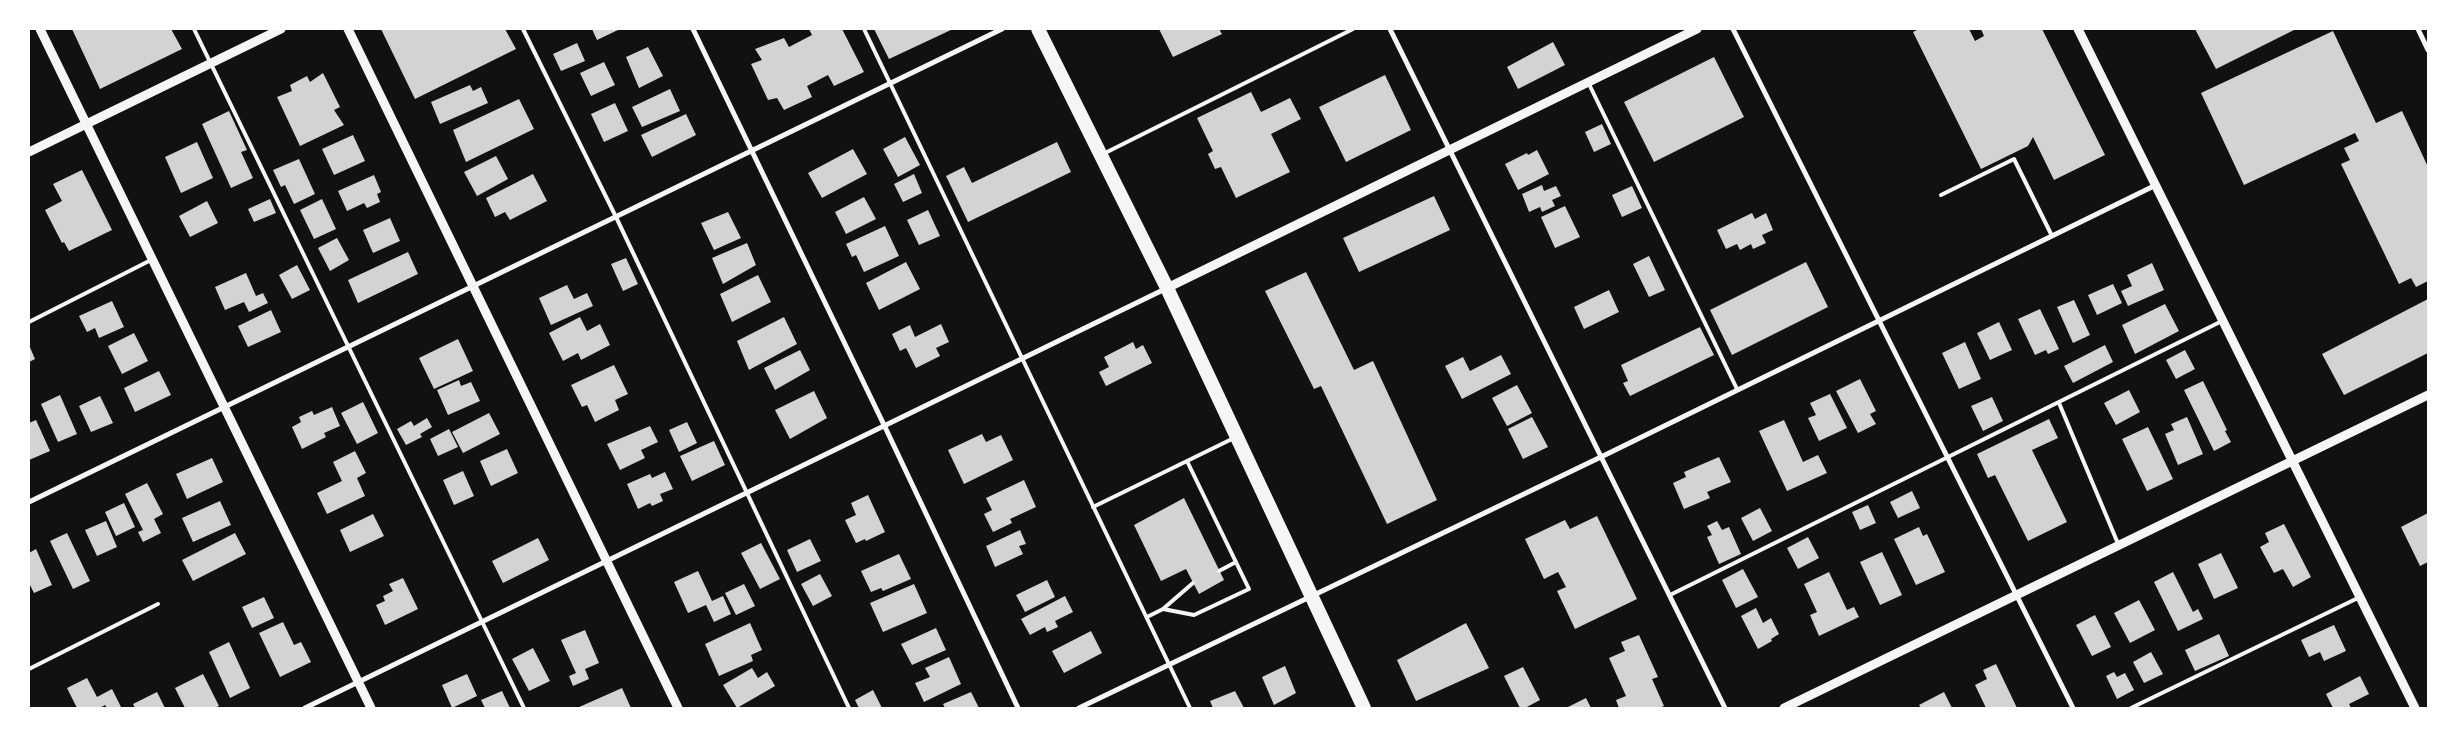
<!DOCTYPE html>
<style>
body{margin:0}
#map{position:relative;width:2457px;height:737px;overflow:hidden;background:#111;font-family:"Golos Text",sans-serif}
canvas{display:block}
.frame{position:absolute;inset:0;border:30px solid #fff;pointer-events:none}
</style>
<div id="map">
<canvas width="2457" height="737"></canvas>
<div class="frame"></div>
</div>
<script>
const context = document.querySelector('canvas').getContext('2d');
context.lineJoin = 'round';
function fillPath(path, color) { context.fillStyle = color; context.fill(path, 'evenodd'); }
const toPath = rows => new Path2D(rows.map(r => 'M' + r).join(''));
function stroke(path, color, width, dash) { context.strokeStyle = color; context.lineWidth = width; context.lineCap = dash ? 'butt' : 'round'; context.setLineDash(dash || []); context.stroke(path); }
const building = toPath([
 [72,29,171,29,182,49,100,89],
 [381,29,505,29,516,49,415,99],
 [592,29,620,29,597,40],
 [809,29,842,29,864,72,834,86,828,75,807,86,812,97,784,110,777,98,768,100,751,64,762,60,755,49,784,38,789,47,812,35],
 [874,29,953,29,889,59],
 [1159,29,1219,29,1222,34,1173,57],
 [1919,29,1969,29,1975,41,1984,36,1981,29,2042,29,2105,155,2054,180,2033,137,2028,146,1981,169,1913,32],
 [2195,29,2296,29,2216,69],
 [2333,31,2376,123,2402,111,2428,167,2428,281,2416,287,2411,278,2399,284,2341,164,2350,160,2344,148,2359,141,2355,133,2244,185,2201,93],
 [1553,42,1565,65,1518,89,1507,67],
 [577,43,585,61,561,71,553,54],
 [648,47,663,76,639,88,626,57],
 [1714,57,1744,117,1654,162,1624,102],
 [604,62,615,85,591,96,580,73],
 [323,73,340,107,334,110,344,125,300,146,277,97,292,91,290,85,307,76,310,82],
 [1385,75,1411,130,1346,162,1319,107],
 [470,85,473,91,481,87,488,103,440,124,431,102],
 [670,89,680,111,642,127,632,107],
 [1251,92,1261,112,1290,98,1301,119,1271,134,1290,172,1236,198,1221,167,1215,169,1208,154,1213,151,1197,118],
 [519,99,534,129,466,162,453,130],
 [615,103,628,131,604,142,591,114],
 [229,111,247,150,241,152,253,178,231,188,202,124],
 [686,114,696,135,652,157,641,135],
 [1602,124,1611,144,1594,152,1585,132],
 [353,135,365,161,334,175,322,149],
 [905,137,920,165,898,177,883,149],
 [197,142,213,178,181,193,165,157],
 [1057,142,1071,172,968,222,946,176,964,167,972,183],
 [853,149,867,174,822,198,808,173],
 [1537,150,1549,174,1518,190,1505,164,1527,153,1528,155],
 [496,156,508,179,477,196,464,172],
 [299,159,315,194,294,204,285,185,281,187,273,170],
 [82,170,112,230,69,251,64,242,62,243,45,210,62,201,53,184],
 [533,174,547,201,510,220,505,212,495,217,486,198],
 [914,174,922,193,903,202,894,184],
 [374,175,381,192,377,194,380,202,367,208,364,203,347,211,338,191],
 [1542,185,1544,191,1556,186,1561,196,1552,200,1555,206,1542,212,1540,207,1529,212,1522,194],
 [1632,186,1642,208,1622,217,1612,195],
 [1434,196,1450,230,1359,272,1343,238],
 [864,197,876,219,846,234,835,212],
 [270,199,276,213,254,222,248,209],
 [322,199,336,229,314,239,300,210],
 [207,201,218,223,190,237,179,216],
 [1565,206,1580,237,1555,248,1541,217],
 [928,210,940,236,919,245,907,220],
 [728,212,741,238,714,250,701,223],
 [1752,213,1755,219,1766,213,1773,230,1762,235,1766,243,1753,249,1751,244,1740,250,1737,244,1726,249,1717,230],
 [390,218,400,241,373,253,363,230],
 [885,226,899,256,864,272,856,255,852,257,846,244],
 [337,238,349,260,330,271,318,248],
 [747,243,756,265,723,284,712,258],
 [408,252,418,274,358,303,348,280],
 [1649,256,1665,290,1649,297,1633,264],
 [626,258,638,284,623,291,611,264],
 [906,262,920,289,879,310,866,283],
 [1806,262,1828,307,1732,355,1710,310],
 [2152,263,2164,290,2128,306,2121,291,2132,286,2127,275],
 [297,265,310,290,292,299,279,275],
 [1306,272,1354,370,1373,361,1437,500,1387,524,1321,386,1314,389,1265,291],
 [246,273,256,296,263,293,268,303,249,312,244,302,225,310,215,287],
 [758,275,771,302,732,322,720,294],
 [2113,284,2122,303,2097,315,2088,295],
 [567,285,574,299,587,293,593,306,551,325,539,298],
 [1609,290,1619,312,1584,329,1574,307],
 [2428,299,2428,353,2344,395,2322,354],
 [2074,300,2090,335,2073,343,2057,307],
 [112,301,124,327,99,338,95,328,87,332,79,316],
 [2165,304,2179,331,2135,354,2122,325],
 [2040,309,2059,349,2048,354,2046,350,2035,355,2018,319],
 [271,310,281,332,248,347,238,326],
 [580,317,587,331,600,324,610,345,581,360,578,353,563,361,549,333],
 [784,317,797,344,749,370,737,341],
 [1999,322,2012,350,1990,360,1977,333],
 [941,324,949,342,936,348,940,356,916,368,906,348,900,351,892,334,910,325,915,337],
 [1700,327,1714,355,1630,396,1623,383,1628,381,1621,365],
 [134,333,148,361,122,374,108,346],
 [458,339,473,371,434,389,419,358],
 [1133,342,1136,349,1143,345,1152,363,1106,386,1099,372,1109,367,1104,357],
 [1965,342,1981,379,1959,389,1942,353],
 [29,345,35,359,29,362],
 [2105,345,2113,362,2073,383,2064,366],
 [800,350,810,370,775,390,764,368],
 [2185,350,2195,369,2176,379,2166,360],
 [1501,355,1511,374,1462,399,1445,366,1463,357,1470,371],
 [614,365,628,394,615,400,619,410,595,422,587,405,582,407,571,385],
 [159,371,171,395,135,412,124,388],
 [1860,379,1876,411,1870,414,1876,424,1858,433,1836,391],
 [459,380,461,386,471,382,480,401,448,415,437,390],
 [2203,381,2227,430,2225,431,2231,442,2214,451,2184,390],
 [1517,385,1532,413,1507,426,1492,398],
 [2129,390,2140,412,2116,425,2104,403],
 [814,391,827,418,790,439,775,410],
 [1830,394,1847,428,1819,441,1808,418,1816,415,1810,403],
 [60,395,77,434,58,442,41,404],
 [100,396,113,423,91,432,79,406],
 [1992,397,2003,421,1983,431,1971,406],
 [363,402,378,433,357,444,341,413],
 [332,407,340,426,324,433,326,437,302,449,292,427,301,422,299,417,312,411,314,415],
 [489,413,500,434,463,453,452,432],
 [1532,417,1548,447,1523,459,1508,429],
 [2187,417,2203,454,2178,465,2165,434,2174,430,2171,424],
 [427,418,432,427,420,434,422,437,406,445,397,429,411,421,414,426],
 [2049,419,2058,438,2032,450,2067,522,2028,541,1995,475,1988,478,1977,454],
 [36,420,50,451,29,460,29,423],
 [1784,420,1803,462,1818,455,1827,473,1787,491,1759,431],
 [687,422,697,443,679,452,669,430],
 [650,426,658,442,641,450,645,458,620,470,607,444],
 [2148,427,2173,479,2147,491,2122,439],
 [449,429,458,447,438,456,430,439],
 [982,434,986,442,1001,435,1013,460,964,484,948,450],
 [714,441,725,465,692,481,680,456],
 [507,449,518,473,491,486,480,461],
 [355,451,366,473,357,478,365,496,327,514,317,493,342,481,333,462],
 [1719,457,1731,482,1707,492,1710,498,1684,509,1673,483,1686,477,1684,472],
 [212,458,223,482,187,499,176,474],
 [463,471,474,496,454,505,443,480],
 [665,472,673,489,660,494,663,501,652,506,650,503,638,509,627,484,650,474,652,478],
 [1024,480,1036,507,1010,519,1012,523,993,532,984,514,992,510,986,498],
 [147,483,163,514,154,519,161,533,143,542,138,532,143,530,125,494],
 [1912,491,1920,508,1898,518,1890,502],
 [868,495,885,532,866,541,865,539,856,543,845,520,856,515,851,503],
 [1184,498,1224,580,1199,594,1186,569,1161,581,1134,525],
 [220,501,231,525,193,542,182,518],
 [124,503,135,527,116,536,105,512],
 [1868,505,1876,523,1860,530,1852,512],
 [1760,508,1772,531,1753,541,1741,518],
 [2428,513,2428,562,2420,566,2401,527],
 [373,514,384,536,350,552,340,530],
 [1597,516,1637,599,1575,629,1557,591,1566,587,1558,572,1544,579,1525,539,1565,520,1570,529],
 [106,521,117,547,97,556,85,530],
 [1717,521,1722,530,1729,527,1741,554,1719,564,1707,537,1712,535,1707,526],
 [2284,524,2311,577,2293,587,2283,569,2274,573,2260,547,2269,542,2265,533],
 [1919,527,1923,536,1927,534,1945,572,1916,585,1894,539],
 [1020,530,1026,544,1019,546,1023,554,995,567,986,546],
 [67,533,90,581,73,589,50,541],
 [235,533,246,554,193,581,182,560],
 [1808,537,1819,558,1798,569,1787,548],
 [538,538,549,560,503,583,492,561],
 [810,539,821,561,797,572,787,550],
 [761,543,780,579,760,589,741,553],
 [36,549,52,585,34,593,29,583,29,553],
 [1882,552,1902,595,1880,605,1860,562],
 [2221,553,2238,588,2214,599,2198,564],
 [899,554,911,579,883,591,881,588,871,592,861,571],
 [1743,569,1758,597,1736,608,1722,580],
 [698,571,712,601,723,596,731,614,714,622,706,605,688,613,674,582],
 [1829,572,1847,610,1854,607,1859,617,1819,636,1810,615,1817,612,1804,584],
 [2173,572,2193,612,2198,609,2203,619,2178,631,2154,582],
 [820,574,832,596,813,606,801,584],
 [403,578,418,609,385,625,376,605,385,601,383,596,393,591,389,584],
 [1047,580,1055,597,1025,612,1016,595],
 [744,584,755,606,736,615,725,593],
 [914,584,927,613,883,632,870,603],
 [1065,596,1073,612,1055,621,1058,627,1047,632,1045,627,1030,635,1021,619],
 [264,597,274,618,252,628,242,607],
 [2139,600,2155,630,2130,643,2114,613],
 [1756,608,1763,623,1771,618,1779,634,1771,639,1772,641,1758,649,1741,616],
 [2095,615,2111,647,2092,656,2076,625],
 [283,622,294,645,301,642,311,662,280,677,259,633],
 [750,623,762,650,751,655,753,661,719,676,705,644],
 [1466,623,1489,668,1416,701,1397,660],
 [2334,625,2346,651,2324,661,2320,652,2309,657,2301,640],
 [936,628,946,650,912,665,901,644],
 [585,630,599,663,585,669,589,679,573,686,569,676,576,673,561,640],
 [1091,631,1102,653,1064,673,1052,651],
 [2219,634,2229,656,2195,671,2185,650],
 [1639,635,1658,677,1652,679,1664,706,1659,708,1619,708,1616,700,1626,696,1609,658,1625,651,1621,642],
 [229,642,250,688,230,698,209,652],
 [533,648,550,681,529,691,512,659],
 [2151,652,2163,674,2144,683,2133,662],
 [949,657,961,684,924,702,915,683,930,677,925,668],
 [1996,664,2017,708,1986,708,1975,685,1987,679,1983,670],
 [1285,666,1296,693,1274,705,1262,677],
 [1523,667,1540,700,1525,708,1520,708,1504,676],
 [752,668,758,678,767,672,775,686,737,708,723,685],
 [2114,672,2117,677,2125,673,2134,690,2117,699,2106,676],
 [203,674,219,706,214,708,185,708,175,688],
 [467,674,477,696,452,708,442,685],
 [2360,676,2369,694,2349,704,2351,708,2333,708,2326,694],
 [87,678,97,697,112,689,121,707,107,708,105,705,100,708,77,708,67,688],
 [622,688,631,708,577,708],
 [873,690,882,708,859,708,855,700],
 [502,691,510,708,485,708,481,700],
 [1235,691,1244,708,1213,708,1210,701],
 [157,692,165,708,135,708,133,704],
 [971,692,979,708,945,708,943,704],
 [1944,692,1952,708,1921,708,1919,705],
 [1586,698,1591,708,1566,708]
]);
const service = toPath([
 [194,29,524,708],
 [523,29,616,217,849,708],
 [864,29,1190,708],
 [1588,82,1737,389],
 [1103,154,1353,29],
 [1941,195,2014,159,2052,236],
 [29,322,151,260],
 [2059,403,2119,546],
 [1093,507,1234,438],
 [1219,571,1236,562],
 [1670,595,2222,321],
 [1163,609,1193,583],
 [1147,617,1163,609,1194,615,1249,589,1187,461],
 [29,669,158,604],
 [2131,708,2360,597]
]);
const minor = toPath([
 [693,29,885,427,1018,708],
 [1390,29,1725,708],
 [1733,29,2073,708],
 [2418,29,2428,50],
 [29,502,1002,29],
 [305,708,1165,289],
 [1079,708,1603,456,2156,185]
]);
const tertiary = toPath([
 [40,29,371,708],
 [348,29,678,708],
 [2078,29,2415,708],
 [29,152,281,29],
 [1167,288,1697,29],
 [1784,708,2428,395]
]);
const trunk = toPath([
 [1038,29,1167,288,1364,708]
]);
fillPath(building, '#d3d3d3');
stroke(service, '#f5f5f5', 4);
stroke(minor, '#f5f5f5', 5);
stroke(tertiary, '#f5f5f5', 9);
stroke(trunk, '#f5f5f5', 14);
</script>
